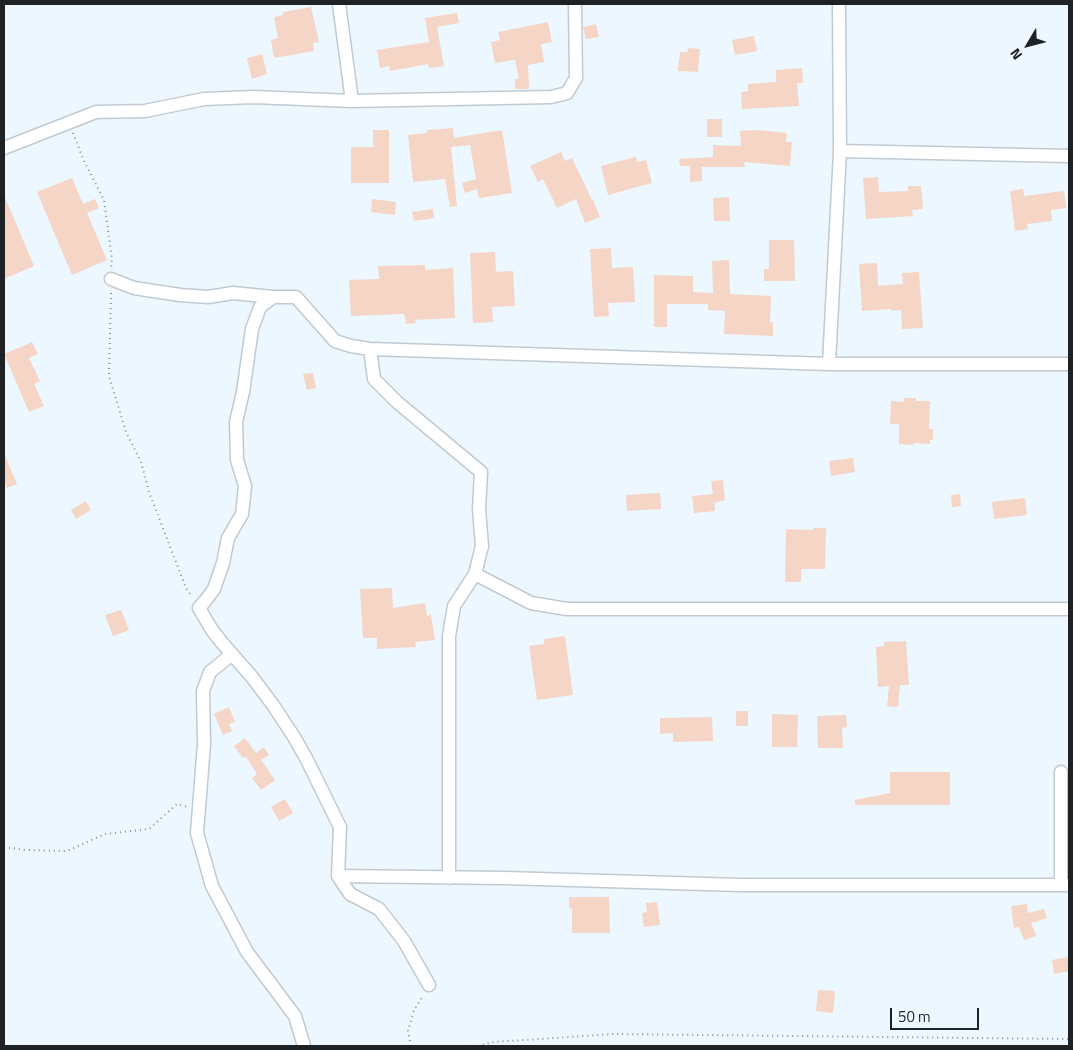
<!DOCTYPE html>
<style>
body{margin:0}
#map{position:relative;width:1073px;height:1050px;overflow:hidden;background:#edf7ff;font-family:"Titillium Web",sans-serif}
canvas{display:block}
.frame{position:absolute;inset:0;border:5px solid #1f2225;pointer-events:none}
.north{position:absolute;left:1003px;top:20px;width:50px;height:50px;-webkit-text-stroke:4px #edf7ff;paint-order:stroke;rotate:233deg;font-size:14px;font-weight:700;line-height:20px;text-align:center;color:#1f2225}
.north::after{content:'';display:block;margin:auto;width:18px;height:22px;background:#1f2225;clip-path:polygon(50% 0,100% 100%,50% 72%,0 100%)}
.scale{position:absolute;left:890px;top:1008px;width:89px;height:22px;box-sizing:border-box;border:2px solid #1f2225;border-top:0;padding-left:6px;font-size:15px;line-height:18px;white-space:nowrap;color:#1f2225;-webkit-text-stroke:4px #edf7ff;paint-order:stroke}
</style>
<div id="map">
<canvas width="1073" height="1050"></canvas>
<div class="frame"></div>
<div class="north">N</div>
<div class="scale">50 m</div>
</div>
<script>
const context = document.querySelector('canvas').getContext('2d');
context.lineJoin = 'round';
function fillPath(path, color) { context.fillStyle = color; context.fill(path, 'evenodd'); }
const toPath = rows => new Path2D(rows.map(r => 'M' + r).join(''));
function stroke(path, color, width, dash) { context.strokeStyle = color; context.lineWidth = width; context.lineCap = dash ? 'butt' : 'round'; context.setLineDash(dash || []); context.stroke(path); }
const building = toPath([
 [311,7,319,42,313,43,314,51,274,58,271,40,278,38,274,17,283,15,283,12],
 [457,13,459,23,437,27,444,66,429,68,428,64,390,71,389,66,380,68,377,50,429,42,425,18],
 [548,22,552,42,541,44,544,62,528,65,529,89,515,89,515,79,519,79,515,60,495,63,491,42,500,40,498,32],
 [596,24,599,37,586,39,583,27],
 [754,36,757,51,735,55,732,40],
 [688,48,700,49,698,72,678,71,680,52,687,52],
 [262,54,267,74,252,79,247,58],
 [802,68,803,83,797,83,799,106,742,109,741,92,748,91,748,84,776,82,776,70],
 [707,119,722,119,722,137,707,137],
 [453,128,454,138,502,130,512,193,479,198,477,189,465,193,462,183,476,179,470,145,451,147,457,206,450,207,445,179,413,182,408,135,427,133,427,130],
 [373,130,389,130,389,183,351,183,351,147,373,147],
 [755,130,787,133,786,142,792,142,790,166,744,162,745,167,702,167,702,181,690,182,690,166,680,166,679,159,713,157,713,145,741,146,740,131],
 [561,152,565,161,572,158,592,200,593,200,600,217,585,223,576,199,557,208,543,179,538,182,530,166],
 [636,157,637,162,646,160,652,183,608,195,601,166],
 [878,177,879,192,908,191,908,186,921,186,923,209,912,210,913,216,866,219,863,178],
 [72,178,83,204,95,199,99,208,87,213,107,260,72,275,37,192],
 [1023,189,1024,196,1064,191,1066,208,1051,210,1052,221,1027,224,1028,229,1015,231,1010,191],
 [4,195,34,266,4,279],
 [729,197,730,221,714,221,713,198],
 [372,199,396,202,395,215,371,212],
 [433,209,434,218,414,221,412,212],
 [769,240,794,240,795,281,764,281,764,269,769,269],
 [611,248,612,268,633,267,635,302,608,303,609,316,594,317,590,249],
 [495,252,496,272,513,271,515,306,492,307,493,322,473,323,470,253],
 [729,260,730,294,771,296,770,322,773,322,773,336,724,334,725,311,708,310,708,304,667,304,667,327,654,327,654,275,693,276,693,292,713,293,712,261],
 [877,263,878,286,903,284,902,273,919,272,923,328,902,329,901,310,891,311,891,309,862,311,859,264],
 [425,265,425,270,453,268,455,318,415,320,416,323,406,324,404,314,351,316,349,280,379,279,378,266],
 [32,342,38,354,29,358,40,381,34,384,44,406,29,412,4,354],
 [313,373,316,388,307,390,303,374],
 [904,398,916,398,916,401,930,401,929,429,933,429,933,440,930,440,930,444,913,443,913,445,899,444,899,424,890,424,891,401,904,402],
 [4,453,17,484,7,488,4,479],
 [853,458,855,472,831,476,829,461],
 [723,480,725,500,714,503,714,498,715,511,694,513,692,496,713,494,711,481],
 [660,493,661,509,627,511,626,495],
 [960,494,961,506,952,507,951,495],
 [1025,498,1027,515,994,519,992,502],
 [86,501,91,510,76,519,71,510],
 [813,528,826,528,825,569,801,569,801,582,785,582,786,529,813,530],
 [392,588,393,608,425,603,427,616,431,615,435,640,415,642,416,647,377,649,377,638,363,638,360,589],
 [121,610,129,630,113,636,105,615],
 [565,636,573,695,537,700,529,646,544,644,544,639],
 [906,641,909,685,900,685,898,707,887,706,889,686,878,687,876,647,884,646,884,642],
 [229,707,235,722,229,724,232,731,223,735,214,714],
 [736,711,748,711,748,726,736,726],
 [772,714,798,715,797,747,772,747],
 [846,715,847,727,842,728,843,748,818,748,817,716],
 [712,717,713,741,673,742,673,733,660,734,660,718],
 [245,738,256,753,264,747,269,755,261,760,275,780,261,790,252,778,257,774,246,757,243,758,234,746],
 [890,772,950,772,950,805,855,805,855,800,890,793],
 [285,799,293,813,279,821,271,807],
 [569,897,609,897,610,933,572,933,572,909,569,908],
 [657,902,660,925,644,927,642,913,647,912,646,903],
 [1027,904,1028,913,1044,909,1047,918,1031,923,1036,936,1024,940,1019,927,1014,928,1011,906],
 [1069,957,1069,971,1054,974,1052,960],
 [818,990,835,991,833,1013,816,1011]
]);
const path = toPath([
 [73,133,84,161,104,200,112,259,111,268],
 [111,293,109,376,126,432,141,462,149,492,186,588,192,597],
 [4,847,25,850,67,851,105,834,149,829,177,804,188,807],
 [411,1046,408,1031,414,1010,423,996],
 [478,1046,494,1042,614,1034,1069,1039]
]);
const minor = toPath([
 [339,4,352,101],
 [4,148,96,112,145,111,204,99,253,97,352,101,551,97,567,93,576,78,575,4],
 [840,151,1069,156],
 [111,279,134,288,180,295,208,297,233,293,273,297],
 [370,349,374,379,397,402,481,472,479,509,482,546,475,574,454,606,449,636,449,878],
 [829,364,840,151,839,4],
 [475,574,531,603,567,609,1069,609],
 [231,655,210,672,203,691,204,744,197,833,212,886,220,901,247,952,295,1016,304,1046],
 [1061,772,1061,885],
 [338,876,505,878,740,885,1069,885],
 [429,985,404,941,379,909,350,894,338,876,340,827,306,758,294,737,273,705,252,677,223,644,212,630,199,608,205,601,214,589,223,563,228,538,242,514,245,486,237,460,236,422,243,392,252,329,260,307,273,297,296,297,335,341,351,346,370,349,829,364,1069,364]
]);
fillPath(building, '#f5d5c6');
stroke(minor, '#c1cad2', 15);
stroke(path, '#898f95', 2, [1, 4]);
stroke(minor, '#fff', 12);
</script>
